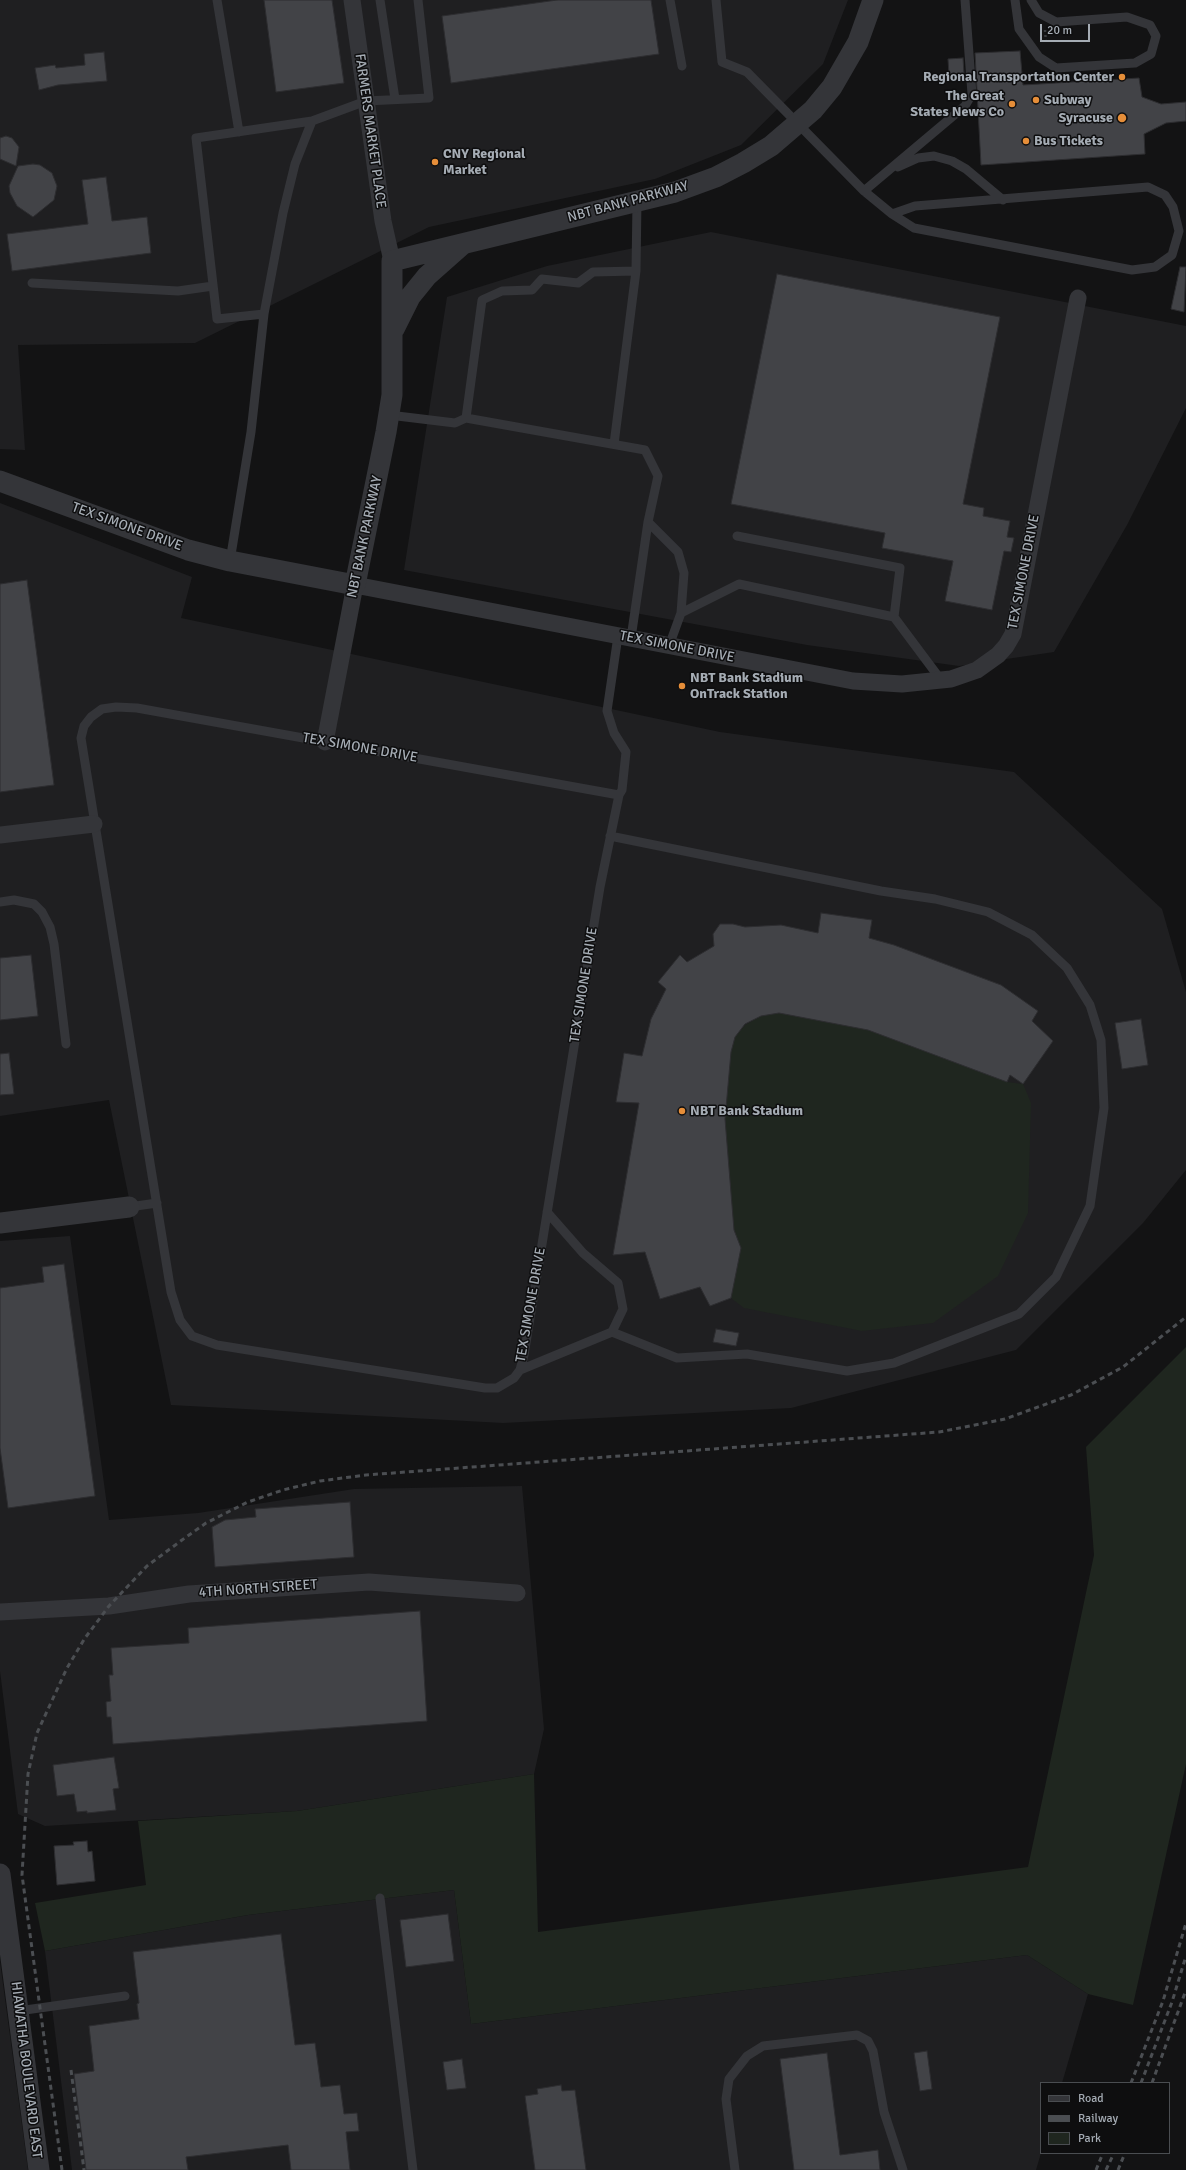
<!DOCTYPE html>
<style>
body{margin:0}
#map{position:relative;width:1186px;height:2170px;overflow:hidden;background:#131314;font-family:Signika,sans-serif}
canvas{display:block}
.legend{position:absolute;left:1040px;top:2082px;width:130px;height:72px;box-sizing:border-box;background:#0e0e0f;border:1px solid #4a4d51;margin:0;padding:5px 7px;list-style:none;font-size:12px;color:#a5acb4}
.legend li{display:flex;align-items:center;gap:8px;height:20px}
.legend b{width:20px;border:1px solid #4a4d51}
.scale{position:absolute;left:1040px;top:24px;width:50px;height:18px;box-sizing:border-box;border:2px solid #a5acb4;border-top:0;padding-left:5px;font-size:12px;line-height:14px;white-space:nowrap;color:#a5acb4;-webkit-text-stroke:3px #0e0e0f;paint-order:stroke}
</style>
<div id="map">
<canvas width="1186" height="2170"></canvas>
<ul class="legend">
<li><b style="height:5px;background:#343539"></b>Road</li>
<li><b style="height:5px;background:#4b4e52"></b>Railway</li>
<li><b style="height:11px;background:#1f261f"></b>Park</li>
</ul>
<div class="scale">20 m</div>
</div>
<script>
const context = document.querySelector('canvas').getContext('2d');
context.lineJoin = 'round';
function fillPath(path, color) { context.fillStyle = color; context.fill(path, 'evenodd'); }
const toPath = rows => new Path2D(rows.map(r => 'M' + r).join(''));
function stroke(path, color, width, dash) { context.strokeStyle = color; context.lineWidth = width; context.lineCap = dash ? 'butt' : 'round'; context.setLineDash(dash || []); context.stroke(path); }
function write(font, color, halo, rows, align = 'center') {
  context.font = font + ' Signika,sans-serif'; context.lineWidth = 3; context.setLineDash([]); context.textBaseline = 'middle'; context.strokeStyle = halo; context.fillStyle = color; for (const [text, x, y, turn = 0] of rows) {
    context.save(); context.translate(x, y); context.rotate((+turn || 0) * Math.PI / 180); context.textAlign = isNaN(turn) ? turn : align; if (halo) context.strokeText(text, 0, 0); context.fillText(text, 0, 0); context.restore();
  }
}
const built = toPath([
 [0,0,848,0,823,64,741,145,655,179,429,227,195,343,18,345,25,450,0,449],
 [711,232,1186,326,1186,408,1127,525,1054,652,959,666,807,645,404,570,447,297,547,266],
 [0,503,192,577,181,618,720,732,1014,772,1162,909,1186,992,1186,1170,1143,1223,1016,1350,791,1408,503,1423,171,1405,109,1100,0,1116],
 [70,1236,109,1520,198,1513,354,1489,522,1486,544,1729,534,1774,297,1811,45,1826,18,1814,0,1671,0,1241],
 [454,1890,471,2024,1027,1955,1088,1994,1062,2083,1041,2083,1041,2153,1036,2170,72,2170,45,1951,248,1915],
 [0,1962,28,2170,0,2170]
]);
const green = toPath([
 [779,1013,868,1030,1007,1082,1023,1084,1031,1103,1028,1213,998,1276,933,1323,862,1331,744,1308,731,1298,741,1248,734,1230,725,1119,731,1052,735,1037,745,1025,761,1016],
 [1186,1347,1186,1764,1133,2005,1088,1994,1027,1955,471,2024,454,1890,248,1915,45,1951,35,1903,146,1885,138,1821,297,1811,534,1774,538,1932,1028,1867,1094,1555,1086,1447]
]);
const building = toPath([
 [264,0,332,0,344,83,276,92,264,0],
 [557,0,651,0,659,54,451,83,442,16,557,0],
 [1020,51,1023,85,1139,78,1142,97,1161,104,1186,102,1186,121,1166,123,1144,134,1145,154,981,165,975,53,1020,51],
 [104,52,107,81,58,85,39,90,35,68,55,65,56,68,85,65,84,54,104,52],
 [963,58,964,74,949,75,948,59,963,58],
 [6,136,12,138,19,147,16,166,0,159,0,138,6,136],
 [33,164,40,165,52,173,57,186,54,200,33,217,17,206,10,193,9,186,18,166,33,164],
 [106,177,112,221,147,217,151,253,12,271,7,234,88,224,82,180,106,177],
 [1180,267,1186,267,1184,312,1171,309,1180,267],
 [777,274,1000,317,963,504,984,508,983,516,1010,521,1007,537,1014,538,1011,552,1004,551,992,610,945,601,953,561,882,548,885,533,731,504,777,274],
 [27,580,54,785,0,792,0,584,27,580],
 [821,913,872,920,869,938,894,945,1001,985,1038,1011,1032,1021,1053,1041,1023,1084,1010,1075,1007,1082,868,1030,779,1013,761,1016,745,1024,735,1037,731,1052,725,1119,734,1230,741,1248,731,1298,710,1306,700,1287,660,1299,645,1252,613,1255,639,1103,616,1102,624,1053,642,1056,651,1019,666,989,658,982,680,955,687,962,714,946,713,934,720,924,733,924,745,927,781,925,818,933,821,913],
 [31,955,38,1016,0,1020,0,958,31,955],
 [1141,1019,1148,1065,1122,1069,1115,1023,1141,1019],
 [9,1053,14,1094,0,1095,0,1054,9,1053],
 [64,1264,95,1496,8,1508,0,1448,0,1288,44,1282,42,1267,64,1264],
 [716,1329,739,1333,736,1346,713,1342,716,1329],
 [350,1502,354,1557,215,1567,212,1527,225,1520,256,1517,255,1509,350,1502],
 [420,1611,427,1721,113,1744,111,1717,107,1717,106,1702,111,1701,109,1675,113,1675,111,1648,189,1643,188,1628,420,1611],
 [114,1757,119,1788,113,1789,116,1810,87,1813,87,1811,77,1812,74,1794,57,1796,53,1765,114,1757],
 [87,1841,88,1852,92,1851,95,1881,57,1885,54,1846,74,1845,73,1842,87,1841],
 [448,1914,454,1961,406,1967,400,1920,448,1914],
 [281,1934,295,2045,315,2043,321,2087,340,2085,344,2114,357,2113,359,2131,346,2132,350,2170,291,2170,288,2145,186,2157,188,2170,86,2170,74,2074,94,2071,89,2026,139,2019,137,2004,139,2003,133,1952,281,1934],
 [927,2051,932,2089,920,2091,914,2053,927,2051],
 [827,2053,840,2155,878,2150,880,2170,794,2170,780,2059,827,2053],
 [462,2059,466,2088,447,2090,443,2062,462,2059],
 [561,2085,562,2091,575,2090,586,2170,535,2170,525,2096,538,2094,537,2089,561,2085]
]);
const path = toPath([
 [1045,30,1046,43]
]);
const service = toPath([
 [217,0,239,132],
 [380,0,395,99],
 [670,0,682,66],
 [716,0,722,62,747,72,864,191,965,106,972,94,965,0],
 [1015,0,1019,29,1039,57,1056,68,1135,63,1151,54,1156,36,1150,25,1127,17,1056,22,1039,13,1031,0],
 [898,167,918,158,934,156,952,161,966,169,1003,200],
 [864,191,892,214,914,228,1132,270,1155,267,1172,255,1179,231,1173,207,1165,195,1148,187,915,206,892,214],
 [32,283,178,291,213,286],
 [264,314,217,319,196,138,312,121],
 [389,415,455,423,466,418,482,300,502,291,532,290,542,279,578,283,593,272,636,271],
 [466,418,645,450,658,476,648,522,631,638],
 [614,444,636,271,637,201],
 [648,522,678,552,684,573,681,613,669,646],
 [737,536,900,568,894,617],
 [230,561,251,432,264,314,283,213,295,164,312,121,366,101,429,98,418,0],
 [681,613,739,584,894,617,941,680],
 [618,636,607,711,614,733,626,752,622,790,619,795],
 [116,707,137,708,619,795,600,887,524,1355,520,1370,514,1378,497,1388,485,1388,217,1345,192,1336,180,1320,171,1292,81,738,84,726,91,717,102,709,116,707],
 [610,836,881,891,935,899,988,912,1032,935,1067,968,1090,1005,1101,1040,1104,1108,1090,1206,1056,1277,1019,1314,894,1363,847,1371,747,1354,677,1358,612,1332],
 [0,902,14,900,34,904,42,912,50,927,54,944,66,1044],
 [129,1207,157,1203],
 [520,1370,612,1332,623,1309,618,1283,583,1253,547,1212],
 [380,1898,413,2170],
 [18,2011,125,1996],
 [735,2170,726,2099,729,2079,747,2056,763,2046,857,2035,868,2041,873,2051,884,2112,903,2170]
]);
const minor = toPath([
 [352,0,383,221,392,261],
 [325,742,355,585,853,681,902,684,951,679,977,670,998,655,1006,646,1013,634,1078,298],
 [0,835,94,824],
 [0,1612,109,1606,189,1594,369,1582,517,1593]
]);
const tertiary = toPath([
 [394,329,410,297,427,276,462,245],
 [0,481,188,550,230,561,355,585,386,432,392,395,392,261,675,192,716,177,743,163,771,146,813,110,832,87,858,42,873,0],
 [0,1223,129,1207],
 [0,1874,39,2170]
]);
const rail = toPath([
 [71,2070,84,2170],
 [1131,2083,1163,2001,1186,1923],
 [1141,2083,1172,2002,1186,1956],
 [1152,2083,1186,1990],
 [62,2170,22,1875,28,1774,37,1733,67,1668,85,1638,109,1606,147,1566,182,1540,206,1523,248,1502,283,1490,320,1481,366,1475,939,1432,1005,1419,1071,1395,1123,1367,1186,1317],
 [1096,2170,1103,2153],
 [1106,2170,1114,2153],
 [1118,2170,1125,2153]
]);
const markers = [
 [1122,77,4,"#e68e39"],
 [1036,100,4,"#e68e39"],
 [1012,104,4,"#e68e39"],
 [1122,118,5,"#e68e39"],
 [1026,141,4,"#e68e39"],
 [435,162,4,"#e68e39"],
 [682,686,4,"#e68e39"],
 [682,1111,4,"#e68e39"]
];
const poiNames = [
 ["Regional Transportation Center",1114,77,"right"],
 ["The Great",1004,96,"right"],
 ["States News Co",1004,112,"right"],
 ["Subway",1044,100],
 ["Syracuse",1113,118,"right"],
 ["Bus Tickets",1034,141],
 ["CNY Regional",443,154],
 ["Market",443,170],
 ["NBT Bank Stadium",690,678],
 ["OnTrack Station",690,694],
 ["NBT Bank Stadium",690,1111]
];
const streetNames = [
 ["FARMERS MARKET PLACE",370,131,82],
 ["NBT BANK PARKWAY",628,202,-15],
 ["TEX SIMONE DRIVE",127,527,20],
 ["NBT BANK PARKWAY",365,537,-78],
 ["TEX SIMONE DRIVE",1024,572,-79],
 ["TEX SIMONE DRIVE",677,647,11],
 ["TEX SIMONE DRIVE",360,748,10],
 ["TEX SIMONE DRIVE",584,985,-81],
 ["TEX SIMONE DRIVE",531,1305,-80],
 ["4TH NORTH STREET",258,1589,-4],
 ["HIAWATHA BOULEVARD EAST",26,2070,83]
];
fillPath(built, '#1f1f21');
fillPath(green, '#1f261f');
fillPath(building, '#424347');
stroke(building, '#2d2d30', 1);
stroke(path, '#3a3c40', 2.5, [2, 3]);
stroke(service, '#343539', 9);
stroke(minor, '#343539', 17);
stroke(tertiary, '#343539', 21);
stroke(rail, '#4b4e52', 3, [5, 4]);
for (const [x, y, r, color] of markers) { const dot = new Path2D(); dot.arc(x, y, r, 0, 2 * Math.PI); context.fillStyle = color; context.fill(dot); stroke(dot, '#0e0e0f', 1.5); }
write('bold 14px', '#a5acb4', '#0e0e0f', poiNames, 'left');
write('14px', '#a5acb4', '#0e0e0f', streetNames);
</script>
